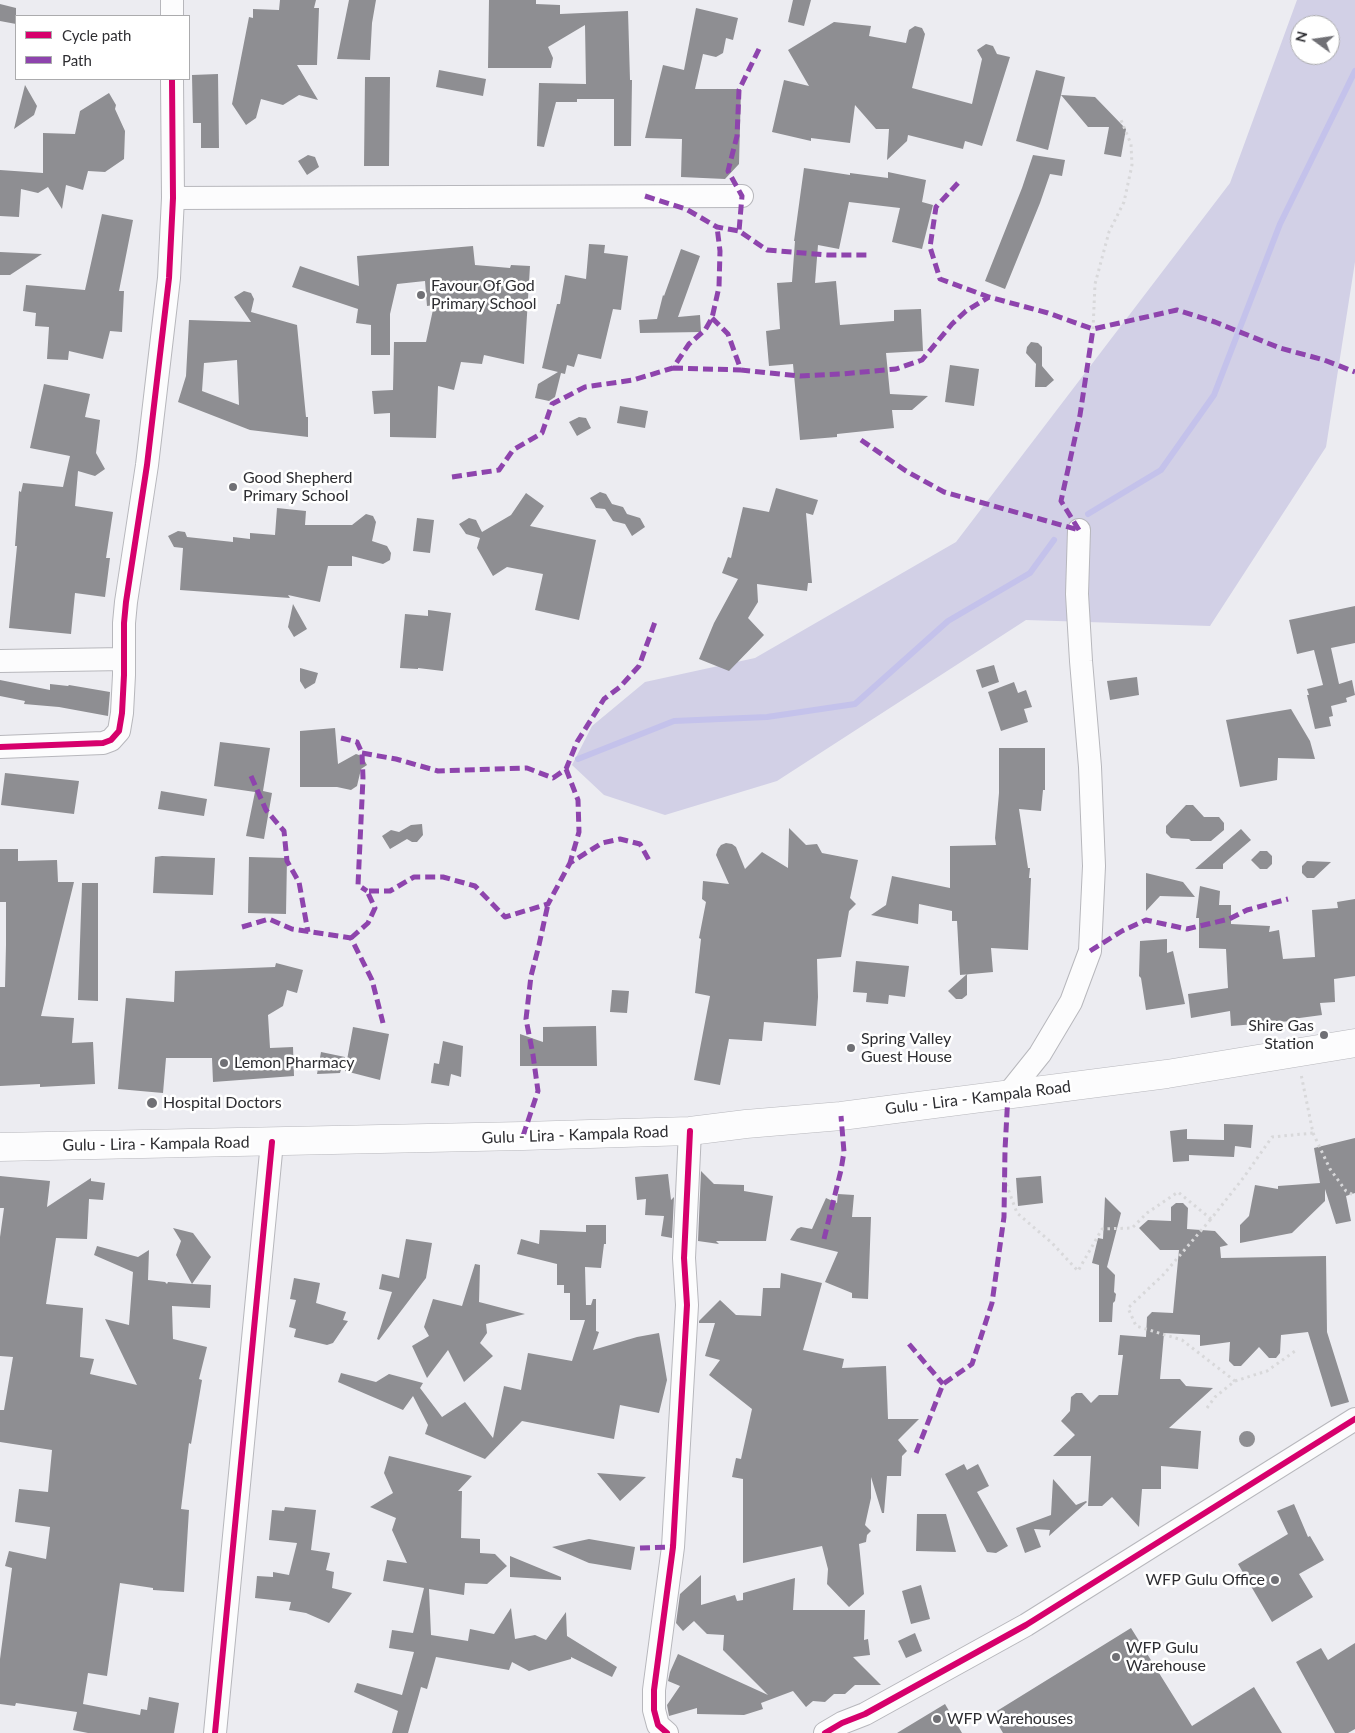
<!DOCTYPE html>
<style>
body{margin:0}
#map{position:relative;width:1355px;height:1733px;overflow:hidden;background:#ececf1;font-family:Lato,sans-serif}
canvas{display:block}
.legend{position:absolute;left:15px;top:15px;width:175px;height:65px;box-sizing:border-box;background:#fff;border:1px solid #ababad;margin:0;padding:6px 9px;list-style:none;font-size:15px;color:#2e2e32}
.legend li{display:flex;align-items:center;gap:10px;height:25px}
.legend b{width:25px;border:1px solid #ababad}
.north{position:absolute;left:1290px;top:15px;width:50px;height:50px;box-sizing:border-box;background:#fff;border:1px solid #ababad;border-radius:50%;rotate:284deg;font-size:14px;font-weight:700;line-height:20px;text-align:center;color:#2e2e32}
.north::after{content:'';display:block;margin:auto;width:18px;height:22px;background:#707075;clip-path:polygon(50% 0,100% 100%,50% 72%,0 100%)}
</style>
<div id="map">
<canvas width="1355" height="1733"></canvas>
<ul class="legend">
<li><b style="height:6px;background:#d6006c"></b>Cycle path</li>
<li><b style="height:6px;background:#8e44ad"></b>Path</li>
</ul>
<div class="north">N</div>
</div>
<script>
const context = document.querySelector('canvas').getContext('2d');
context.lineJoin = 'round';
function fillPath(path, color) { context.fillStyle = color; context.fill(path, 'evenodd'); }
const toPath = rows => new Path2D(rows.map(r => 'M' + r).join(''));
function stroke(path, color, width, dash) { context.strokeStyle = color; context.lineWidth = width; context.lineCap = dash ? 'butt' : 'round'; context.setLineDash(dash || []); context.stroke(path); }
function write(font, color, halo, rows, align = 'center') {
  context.font = font + ' Lato,sans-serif'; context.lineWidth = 5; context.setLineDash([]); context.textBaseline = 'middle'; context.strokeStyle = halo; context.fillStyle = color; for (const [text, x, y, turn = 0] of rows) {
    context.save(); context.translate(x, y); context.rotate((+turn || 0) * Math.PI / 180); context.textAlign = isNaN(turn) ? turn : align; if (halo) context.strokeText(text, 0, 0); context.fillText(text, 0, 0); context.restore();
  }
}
const green = toPath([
 [1297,0,1355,0,1355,262,1326,447,1210,626,1026,620,777,781,665,815,604,795,572,765,592,726,645,682,755,658,956,542,1230,183],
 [1300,25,1330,25,1330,55,1300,55]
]);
const stream = toPath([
 [1088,514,1161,470,1214,395,1280,224,1355,71],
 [578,759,674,721,767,717,855,704,948,621,1030,573,1054,540]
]);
const building = toPath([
 [280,0,316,0,314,8,319,8,317,65,297,65,318,100,299,95,283,105,261,99,256,118,246,125,232,104,249,17,253,18,253,9,279,10],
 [349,0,376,0,372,23,370,60,337,59],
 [489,0,536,0,536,4,560,5,560,14,628,11,630,80,632,80,631,146,614,146,614,99,577,99,577,102,556,102,544,147,537,146,539,83,586,84,585,25,548,47,553,58,551,68,488,68],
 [793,0,811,0,804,26,788,22],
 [0,4,16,8,16,24,0,21],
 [696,8,738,18,733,40,726,38,723,53,716,57,703,54,695,89,741,89,739,164,725,179,681,177,682,139,645,138,663,65,684,70],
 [834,22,871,26,869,36,906,43,909,30,915,26,922,28,925,34,912,88,972,104,982,59,977,50,986,44,993,46,997,54,1010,57,982,146,965,141,963,149,908,135,907,141,887,160,889,129,876,129,855,105,850,143,811,138,811,141,772,132,784,80,809,86,788,50],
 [439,70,486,79,483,96,436,87],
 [1036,70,1065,77,1061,95,1095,97,1126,129,1121,157,1104,154,1109,127,1088,127,1061,95,1048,150,1016,141],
 [218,74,219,148,201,148,201,123,193,123,192,75],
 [365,77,390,77,389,166,364,166],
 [25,85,37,106,34,115,14,129],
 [109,93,116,105,115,109,125,131,124,159,105,172,88,171,83,190,66,185,62,209,48,187,38,193,21,189,19,217,0,216,0,170,43,173,43,133,75,134,80,111],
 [308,155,315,157,319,167,307,175,298,161],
 [1033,155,1065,160,1062,176,1050,174,1040,203,1005,289,985,281,1022,188],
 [804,168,850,175,850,173,888,178,888,172,926,180,922,202,933,205,922,249,892,242,900,208,849,202,839,249,818,245,815,283,836,281,840,325,894,321,894,310,921,309,923,351,886,353,890,394,928,396,912,410,892,410,894,428,837,434,837,437,800,440,793,364,769,366,766,331,780,329,777,283,792,282,795,241,794,241],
 [102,214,133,220,119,291,124,291,122,332,110,331,103,359,69,351,68,360,47,359,49,327,35,326,36,313,23,311,26,285,85,290],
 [589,244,605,245,604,253,628,256,621,310,613,309,601,359,578,354,574,367,567,365,565,374,561,373,555,397,549,401,535,398,538,384,558,372,542,368,557,304,560,304,565,275,586,279],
 [473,246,475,265,510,268,511,265,530,266,524,364,484,355,482,364,461,362,454,390,438,386,436,438,390,437,390,413,374,414,372,391,393,390,394,342,426,342,434,305,427,306,425,281,397,284,390,314,390,355,371,355,371,325,356,323,358,309,292,287,300,266,359,286,357,256],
 [681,249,700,256,678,317,700,315,701,332,640,333,639,320,657,319,663,295,664,296],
 [0,252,42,254,10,275,0,275],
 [244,291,251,293,254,299,251,312,297,325,306,417,308,417,308,437,250,430,178,402,186,376,189,320,251,322,234,297],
 [237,360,239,405,202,391,204,363],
 [1031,342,1038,343,1042,347,1042,366,1054,380,1046,387,1035,387,1036,364,1026,353,1027,347],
 [950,365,979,369,974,406,945,402],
 [44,384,90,394,85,417,100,420,96,453,105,469,95,476,78,471,75,506,113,512,106,558,110,558,105,597,75,593,71,634,9,628,17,546,15,546,19,491,21,492,23,483,63,487,70,456,30,448],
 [620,406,648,411,645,428,617,423],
 [579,417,586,418,591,428,577,436,569,422],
 [776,488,818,500,813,515,806,513,812,583,808,583,807,591,757,584,758,602,748,618,764,635,729,671,699,659,714,623,738,579,722,573,728,557,731,558,743,507,769,512],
 [600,492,606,494,612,504,623,507,627,514,640,518,645,527,632,536,625,524,613,521,605,509,596,508,590,498],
 [526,493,544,506,530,526,596,540,579,620,535,610,543,574,507,567,493,576,477,548,480,538,466,534,459,524,469,518,476,520,482,532,511,515],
 [277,508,306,511,305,525,352,525,366,514,373,516,376,522,372,541,387,546,391,553,390,560,383,564,352,556,352,566,328,566,320,602,288,595,290,598,180,590,183,548,174,547,168,536,178,531,185,532,187,537,233,542,233,537,250,539,250,533,275,535],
 [417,518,434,520,430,553,413,551],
 [293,604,307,629,294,637,288,627],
 [1355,606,1355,643,1331,648,1339,684,1352,680,1355,695,1346,698,1347,702,1331,706,1333,716,1329,717,1331,726,1315,729,1307,695,1309,695,1307,689,1323,685,1314,650,1297,654,1289,620],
 [428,610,451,613,443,671,418,668,418,669,400,668,405,614,428,616],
 [994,665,999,682,982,688,976,670],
 [300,668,318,673,315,683,305,689,300,681],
 [1137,677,1139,695,1110,700,1107,681],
 [0,680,50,690,50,684,68,686,69,685,110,692,108,716,59,707,24,704,25,701,0,696],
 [1014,682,1018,693,1026,690,1032,707,1024,709,1028,722,1001,731,988,692],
 [1291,709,1310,741,1315,759,1278,758,1277,780,1240,787,1226,720],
 [335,728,338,764,356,754,362,756,367,765,361,769,357,786,351,790,337,787,300,787,300,731],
 [220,742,270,748,263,791,272,793,264,839,246,836,255,792,214,786],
 [999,748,1045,748,1045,790,1043,790,1041,811,1019,809,1028,868,1030,868,1029,878,1031,878,1028,950,991,948,993,972,960,975,957,921,952,921,952,911,919,904,918,924,871,915,886,905,892,876,950,888,950,846,996,845,995,838,999,793],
 [5,773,79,781,74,814,1,805],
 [161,791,207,799,204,816,158,809],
 [1186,805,1193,805,1204,817,1219,817,1224,823,1224,830,1211,841,1191,841,1189,839,1171,838,1166,833,1166,826],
 [422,824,423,835,417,842,412,842,407,839,390,849,382,836,391,830,399,832,411,825],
 [789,828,806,845,817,844,822,853,858,860,850,898,856,904,849,911,841,957,817,959,818,997,816,1026,764,1022,762,1041,729,1039,720,1085,694,1080,710,996,695,993,701,939,699,938,706,902,702,899,703,881,729,884,716,855,718,849,721,845,726,843,732,844,736,847,745,869,762,852,788,868],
 [1241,829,1251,840,1223,864,1223,869,1195,869],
 [0,849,18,849,18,861,57,860,58,882,74,882,41,1016,74,1018,72,1043,93,1042,95,1084,40,1087,40,1084,0,1086,0,987,5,987,6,945,6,902,0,902],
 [1260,851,1267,851,1272,856,1272,864,1267,869,1260,869,1251,860],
 [162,856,215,858,213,895,153,893,155,857],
 [249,857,287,858,286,914,248,913],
 [1307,861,1331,862,1314,878,1307,878,1302,873,1302,866],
 [1146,873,1183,882,1195,897,1160,896,1146,911],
 [82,883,98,883,98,1001,78,1000],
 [1200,886,1220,891,1219,905,1231,905,1231,924,1270,926,1269,932,1279,930,1283,959,1315,957,1312,910,1338,908,1337,902,1355,899,1355,976,1334,979,1335,1002,1320,1003,1322,1015,1292,1019,1292,1021,1231,1026,1230,1011,1191,1018,1188,994,1228,988,1226,949,1199,948,1199,918,1196,918],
 [1167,939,1167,953,1173,951,1185,1004,1146,1010,1141,978,1139,976,1140,941],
 [856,961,909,966,905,997,889,995,888,1004,866,1002,867,993,853,992],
 [276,963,303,970,297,993,287,990,283,1006,268,1015,270,1048,293,1047,294,1076,213,1082,212,1058,166,1058,163,1093,118,1089,126,998,174,1002,175,971,275,967],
 [967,974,967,995,962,999,956,999,948,991],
 [612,990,629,991,627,1013,610,1012],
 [596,1026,597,1066,520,1066,520,1034,543,1042,543,1027],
 [353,1027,389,1034,380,1080,345,1071],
 [443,1041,463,1046,461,1077,451,1074,449,1086,431,1083,434,1063,439,1064],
 [321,1052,345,1057,340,1073,317,1074],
 [1224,1124,1253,1125,1251,1148,1235,1146,1234,1157,1189,1155,1189,1161,1173,1162,1170,1131,1187,1129,1187,1139,1224,1140],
 [1355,1138,1355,1193,1346,1196,1351,1221,1336,1224,1325,1189,1325,1201,1292,1233,1240,1243,1240,1225,1249,1216,1255,1185,1278,1189,1278,1186,1320,1183,1314,1148],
 [701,1171,714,1184,744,1185,744,1191,773,1196,766,1241,716,1241,719,1244,698,1241],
 [668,1174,671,1200,674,1197,672,1238,661,1236,664,1216,645,1215,646,1199,637,1200,635,1177],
 [0,1176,50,1181,47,1207,91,1178,91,1181,105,1183,103,1200,89,1199,87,1239,56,1238,46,1304,83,1308,80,1357,94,1359,90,1374,137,1385,105,1319,129,1325,133,1272,94,1255,97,1246,138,1257,149,1250,148,1280,165,1282,167,1284,168,1282,192,1284,176,1255,181,1241,173,1228,193,1233,211,1257,192,1284,211,1285,210,1308,172,1306,173,1339,207,1347,199,1379,202,1380,191,1444,189,1443,181,1509,189,1510,184,1592,153,1590,153,1588,120,1583,107,1676,88,1673,83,1704,140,1715,141,1709,147,1710,149,1697,179,1703,174,1733,88,1733,73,1730,77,1712,16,1703,15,1706,0,1704,0,1659,12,1568,5,1566,9,1551,46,1559,50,1527,15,1522,19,1489,48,1492,52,1450,0,1442,0,1410,4,1410,13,1357,0,1356,0,1237,4,1208,0,1208],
 [1041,1176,1043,1203,1018,1206,1016,1178],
 [838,1194,854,1195,852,1217,871,1217,868,1299,852,1298,852,1293,825,1282,838,1252,790,1240,797,1229,801,1227,812,1229,826,1198,837,1203],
 [1105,1197,1121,1213,1107,1267,1115,1275,1114,1292,1116,1294,1115,1301,1113,1303,1112,1322,1099,1322,1099,1265,1092,1263,1098,1238,1103,1239],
 [1176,1203,1183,1203,1188,1208,1187,1229,1215,1231,1228,1245,1220,1247,1221,1258,1326,1256,1327,1332,1349,1402,1331,1407,1308,1332,1281,1335,1280,1353,1276,1358,1269,1358,1259,1347,1241,1366,1234,1366,1229,1361,1230,1342,1200,1346,1200,1335,1164,1333,1160,1379,1180,1379,1186,1386,1213,1388,1169,1428,1201,1431,1198,1469,1161,1466,1161,1489,1142,1489,1139,1527,1112,1497,1102,1506,1088,1506,1091,1456,1053,1456,1075,1435,1061,1421,1070,1411,1071,1397,1076,1393,1082,1393,1091,1403,1099,1395,1118,1395,1123,1355,1118,1355,1120,1335,1146,1337,1147,1317,1152,1312,1173,1313,1179,1250,1160,1250,1139,1228,1148,1220,1171,1221,1171,1207],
 [586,1225,606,1225,606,1244,604,1244,601,1268,585,1267,586,1305,591,1305,593,1299,596,1299,596,1331,599,1332,593,1350,637,1337,659,1333,667,1380,659,1413,620,1405,614,1439,522,1421,485,1459,425,1434,428,1425,413,1396,403,1410,338,1382,341,1373,376,1382,389,1374,423,1383,420,1388,442,1417,465,1402,493,1438,504,1386,521,1390,528,1353,572,1361,585,1320,570,1320,570,1293,564,1293,564,1285,557,1285,557,1264,517,1254,521,1239,539,1244,540,1230,586,1232],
 [406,1239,432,1243,426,1278,379,1340,377,1339,392,1292,379,1289,382,1274,399,1278],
 [475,1264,480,1265,479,1302,525,1314,486,1324,487,1333,480,1343,493,1356,464,1382,448,1350,427,1378,412,1346,429,1336,424,1327,433,1299,462,1306],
 [781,1273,822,1283,803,1350,844,1359,842,1368,886,1366,888,1419,919,1419,898,1440,907,1451,902,1456,901,1476,887,1476,884,1513,882,1513,871,1477,871,1498,865,1525,871,1531,867,1535,866,1542,859,1544,864,1594,849,1607,827,1584,828,1569,822,1546,743,1563,743,1479,732,1477,736,1458,741,1459,752,1409,709,1375,720,1360,705,1356,715,1323,699,1323,699,1321,720,1300,736,1315,761,1316,763,1288,780,1288],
 [294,1278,320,1283,316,1303,346,1312,343,1320,348,1321,333,1343,327,1345,294,1337,296,1329,289,1327,296,1300,290,1299],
 '1239 1439a8 8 0 1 1 16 0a8 8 0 1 1-16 0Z',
 [389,1456,472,1476,458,1491,462,1491,461,1538,480,1539,480,1553,495,1554,507,1566,487,1584,465,1583,464,1595,429,1589,431,1635,468,1641,470,1629,494,1634,511,1608,515,1639,535,1635,546,1640,566,1612,567,1636,617,1667,612,1677,571,1657,571,1659,529,1671,512,1662,509,1670,436,1657,427,1689,421,1687,408,1733,392,1733,398,1711,354,1692,357,1683,402,1695,414,1652,389,1648,392,1630,413,1633,424,1588,383,1581,387,1560,407,1563,392,1530,396,1518,370,1507,393,1493,384,1473],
 [964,1464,967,1470,978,1464,989,1486,977,1492,1008,1546,996,1553,987,1552,945,1474],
 [597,1473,646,1477,620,1501],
 [1053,1479,1076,1505,1086,1501,1087,1502,1049,1536,1050,1530,1034,1529,1041,1547,1025,1553,1016,1528,1051,1515],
 [1294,1504,1308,1537,1310,1536,1324,1560,1299,1574,1313,1597,1272,1622,1238,1564,1288,1534,1277,1511],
 [285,1507,316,1510,311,1550,330,1553,326,1570,334,1572,332,1588,352,1593,329,1623,306,1613,289,1610,291,1602,255,1598,257,1576,273,1577,273,1572,289,1575,297,1543,269,1540,272,1510,284,1511],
 [917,1514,946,1514,956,1552,916,1551],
 [589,1539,635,1547,631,1570,589,1563,552,1547],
 [510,1556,561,1577,561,1580,510,1577],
 [701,1575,701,1605,735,1595,737,1601,743,1600,743,1593,795,1578,793,1610,865,1610,864,1640,868,1639,870,1655,853,1657,881,1685,855,1685,845,1694,834,1694,825,1702,813,1701,806,1707,793,1691,761,1703,763,1709,744,1715,697,1714,697,1708,669,1716,667,1705,680,1686,668,1681,670,1672,678,1654,768,1695,723,1650,724,1635,707,1634,694,1621,683,1631,676,1623,680,1594],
 [921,1585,930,1619,911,1624,902,1591],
 [1131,1628,1192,1726,1254,1687,1282,1733,1003,1733,992,1714],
 [915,1633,922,1651,906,1658,898,1641],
 [1355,1643,1355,1729,1348,1733,1335,1733,1296,1662,1321,1648,1328,1660],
 [945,1704,962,1733,897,1733]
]);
const path = toPath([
 [1093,329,1095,284,1109,232,1124,202,1132,165,1131,144,1121,120],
 [1313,1133,1330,1169,1346,1191,1355,1196],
 [1004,1178,1017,1213,1052,1243,1078,1271,1102,1229,1132,1228,1147,1213,1178,1192,1211,1219,1244,1177,1272,1137,1313,1133,1301,1074],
 [1235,1381,1267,1371,1298,1349],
 [1207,1408,1215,1397,1235,1381,1182,1340,1136,1326,1128,1308,1163,1275,1211,1219]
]);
const street = toPath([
 [172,0,172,16],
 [173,198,742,196],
 [0,661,124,659],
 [0,747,103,743,111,740,119,731,122,713,124,675,124,623,126,602,147,465,169,278,173,198,172,79],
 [1008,1094,1040,1054,1071,1002,1090,951,1094,866,1090,767,1081,661,1077,594,1079,530],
 [215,1733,272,1142],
 [667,1733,658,1725,654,1710,654,1690,673,1547,687,1305,684,1258,690,1131],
 [825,1733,842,1723,865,1714,1026,1625,1355,1419]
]);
const primary = toPath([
 [0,1147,523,1136,690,1131,746,1124,841,1116,1167,1074,1355,1043]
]);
const quiet = toPath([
 [759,49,739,90,737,136,728,171,742,196,739,231,767,250,828,255,870,255],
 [958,183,936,207,930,247,940,279,989,297,1048,313,1093,329,1177,310,1215,322,1280,348,1324,360,1355,372],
 [645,196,686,209,717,227,739,231],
 [712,318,728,334,741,370,800,376,841,374,896,369,922,360,952,324,966,311,989,297],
 [673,368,741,370],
 [861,440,906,471,944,492,1079,530],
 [452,477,499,470,513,450,542,433,552,404,585,387,633,380,673,368,689,344,705,330,712,318,719,287,720,251,717,227],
 [1079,530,1061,501,1080,415,1093,329],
 [341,738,357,742,362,753,363,778,358,885,367,891],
 [362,753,396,759,438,771,527,768,553,778,566,769,577,742,604,699,620,687,639,666,655,622],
 [566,769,578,800,579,832,570,863],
 [251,776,266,810,284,831,287,861,299,882,308,932],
 [242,927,269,919,292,929,351,938,372,980,383,1023],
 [351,938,368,923,375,908,367,891,390,891,414,877,443,877,475,886,505,917,548,904,570,863,602,843,620,839,640,844,650,862],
 [1090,951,1122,931,1146,920,1187,929,1229,919,1247,910,1288,899],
 [523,1136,538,1091,533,1055,526,1019,531,976,539,945,548,904],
 [824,1239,841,1170,844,1152,841,1116],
 [909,1344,943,1384],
 [916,1453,943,1384,972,1364,992,1303,1004,1217,1005,1150,1008,1094],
 [640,1548,673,1547]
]);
const cycleway = toPath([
 [0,747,103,743,111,740,119,731,122,713,124,675,124,623,126,602,147,465,169,278,173,198,172,79],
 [215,1733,272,1142],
 [667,1733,658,1725,654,1710,654,1690,673,1547,687,1305,684,1258,690,1131],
 [825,1733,842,1723,865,1714,1026,1625,1355,1419]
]);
const markers = [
 [421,295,5,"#707075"],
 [233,487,5,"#707075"],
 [1324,1035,5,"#707075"],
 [851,1048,5,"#707075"],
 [224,1063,5,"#707075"],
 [152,1103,6,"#707075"],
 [1275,1580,5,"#707075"],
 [1116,1657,5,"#707075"],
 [937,1719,5,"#707075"]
];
const poiNames = [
 ["Favour Of God",431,286],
 ["Primary School",431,304],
 ["Good Shepherd",243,478],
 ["Primary School",243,496],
 ["Shire Gas",1314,1026,"right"],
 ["Station",1314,1044,"right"],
 ["Spring Valley",861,1039],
 ["Guest House",861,1057],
 ["Lemon Pharmacy",234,1063],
 ["Hospital Doctors",163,1103],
 ["WFP Gulu Office",1265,1580,"right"],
 ["WFP Gulu",1126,1648],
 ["Warehouse",1126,1666],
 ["WFP Warehouses",947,1719]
];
const streetNames = [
 ["Gulu - Lira - Kampala Road",978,1098,-7],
 ["Gulu - Lira - Kampala Road",575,1135,-2],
 ["Gulu - Lira - Kampala Road",156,1144,-1]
];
fillPath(green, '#d2d0e6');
stroke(stream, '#c4c2eb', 6);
fillPath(building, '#8e8e92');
stroke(street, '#b7b7bc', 24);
stroke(primary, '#b7b7bc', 29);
stroke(path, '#d8d8da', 3, [2.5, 4]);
stroke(street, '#fcfcfd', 22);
stroke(primary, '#fcfcfd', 28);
stroke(quiet, '#8e44ad', 5, [10, 5]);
stroke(cycleway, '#d6006c', 6);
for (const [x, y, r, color] of markers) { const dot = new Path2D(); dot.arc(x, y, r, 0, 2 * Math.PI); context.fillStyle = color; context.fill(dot); stroke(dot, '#fff', 2); }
write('16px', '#2e2e32', '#fff', poiNames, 'left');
write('16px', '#2e2e32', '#fff', streetNames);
</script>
